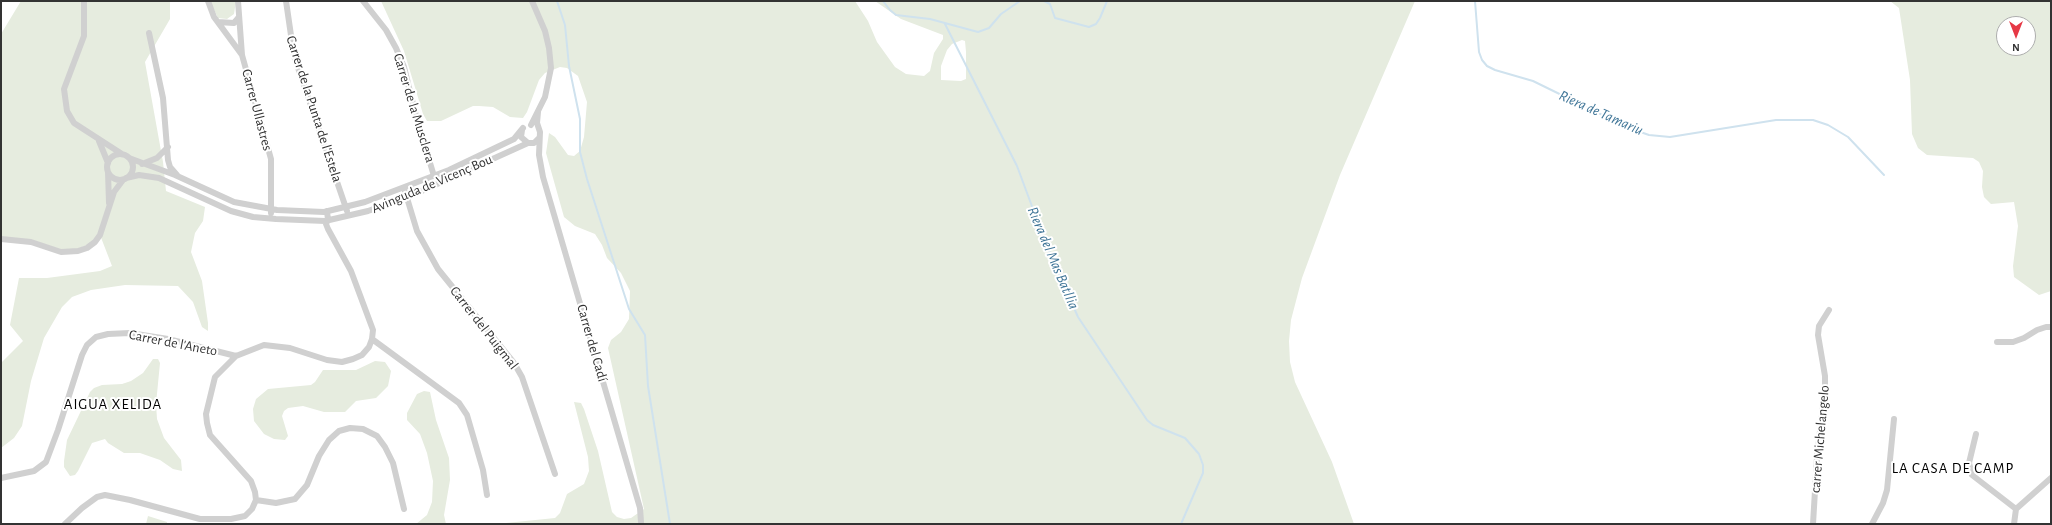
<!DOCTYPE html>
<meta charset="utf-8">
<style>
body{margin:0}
#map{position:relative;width:2052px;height:525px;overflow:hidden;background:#fff;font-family:"Alegreya Sans",sans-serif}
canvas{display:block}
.frame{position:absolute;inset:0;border:2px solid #333;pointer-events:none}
.north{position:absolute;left:1996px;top:16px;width:40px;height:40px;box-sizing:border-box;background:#fff;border:1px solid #adadad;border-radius:50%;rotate:180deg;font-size:11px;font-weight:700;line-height:16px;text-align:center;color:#333}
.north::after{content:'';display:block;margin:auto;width:14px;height:18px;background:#e63946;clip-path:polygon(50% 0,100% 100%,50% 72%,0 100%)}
</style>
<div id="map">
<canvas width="2052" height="525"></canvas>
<div class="frame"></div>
<div class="north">N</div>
</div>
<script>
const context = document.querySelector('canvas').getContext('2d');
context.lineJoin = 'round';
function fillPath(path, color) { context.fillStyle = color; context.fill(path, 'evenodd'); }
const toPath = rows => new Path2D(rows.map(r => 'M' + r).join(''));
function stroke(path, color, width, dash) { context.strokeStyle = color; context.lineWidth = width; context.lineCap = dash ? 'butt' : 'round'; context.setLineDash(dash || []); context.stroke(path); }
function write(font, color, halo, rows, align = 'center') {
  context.font = font + ' "Alegreya Sans",sans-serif'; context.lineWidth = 4; context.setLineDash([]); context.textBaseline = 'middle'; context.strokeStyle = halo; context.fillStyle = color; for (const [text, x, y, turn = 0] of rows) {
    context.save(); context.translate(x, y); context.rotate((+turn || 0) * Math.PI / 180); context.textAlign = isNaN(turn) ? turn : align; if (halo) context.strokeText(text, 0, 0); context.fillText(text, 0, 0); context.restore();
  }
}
const green = toPath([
 [21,1,170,1,170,19,145,62,163,162,166,191,205,207,203,221,195,233,191,252,202,281,208,323,208,331,202,327,193,302,178,286,125,285,91,290,72,297,62,307,44,338,31,381,22,426,14,438,1,448,1,363,23,341,10,325,19,278,47,278,100,271,112,266,100,235,95,242,69,252,36,243,1,239,1,34],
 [210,1,236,1,234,14,227,19,218,18],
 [381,1,855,1,868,21,877,42,895,67,906,74,924,76,930,71,934,53,943,39,943,35,901,19,875,1,1415,1,1340,175,1302,278,1291,320,1289,341,1290,362,1295,382,1332,462,1354,524,496,524,555,518,560,513,567,494,584,484,589,471,588,457,574,402,581,403,584,409,598,451,612,512,617,517,624,519,631,518,644,509,608,348,611,340,621,332,629,319,630,291,621,273,607,258,602,245,595,234,575,226,564,217,546,153,549,133,555,137,568,155,574,156,580,151,584,137,587,102,578,76,567,68,560,67,545,73,539,80,527,112,523,118,510,117,493,107,479,106,473,106,441,121,427,121,423,114,404,51],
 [962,40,965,41,966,52,966,79,961,81,941,80,941,66,947,50,952,44],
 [1890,1,2051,1,2051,291,2039,295,2014,277,2013,266,2018,226,2014,202,1991,204,1984,197,1982,187,1983,171,1979,162,1973,158,1927,155,1918,148,1912,134,1910,80,1899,8],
 [2004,24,2028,24,2028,48,2004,48],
 [153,359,158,359,160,363,156,404,157,419,164,438,181,460,182,471,173,469,160,460,140,453,124,453,108,443,105,439,92,443,78,471,75,475,70,476,64,467,64,461,67,440,90,392,94,388,102,385,122,384,131,381,143,373],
 [375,361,385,362,391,371,388,386,376,398,356,401,345,412,324,412,303,406,288,408,284,411,282,416,288,436,285,440,274,439,264,434,254,421,253,409,256,399,268,389,311,385,315,382,323,370,356,370],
 [424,391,430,392,436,420,449,458,450,480,444,515,446,524,416,524,427,515,432,502,433,481,427,453,420,434,407,420,407,413,417,394],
 [148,516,167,522,167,524,146,524]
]);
const stream = toPath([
 [557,1,565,25,569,66,580,119,580,152,587,179,629,309,645,335,648,386,670,524],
 [883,1,890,10,896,15,930,19,978,32,989,28,1001,14,1020,1],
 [1044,1,1050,4,1055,18,1089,27,1096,24,1100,18,1107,1],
 [1475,1,1479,52,1482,60,1487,66,1495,70,1533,81,1629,128,1649,135,1670,137,1776,120,1813,120,1828,125,1848,137,1884,175],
 [945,24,1017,166,1046,244,1078,317,1147,420,1153,425,1185,438,1199,454,1203,465,1203,473,1181,524]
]);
const street = toPath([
 [84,1,84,36,64,89,67,111,74,123,122,154],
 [208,1,214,17,242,55],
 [238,1,242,55,271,159,271,213],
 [286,1,294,56,347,211],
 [363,1,386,30,396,48,404,67,417,120,434,176],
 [218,22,234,23,239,17],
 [149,33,163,98,168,160,170,167,177,175],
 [538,112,537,123,540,132,539,155,543,177,640,508,641,522],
 [531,125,545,97,551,68,549,48,545,31,532,1],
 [522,130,521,137,528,143,534,143,539,138],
 [99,141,108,163],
 '107 167a13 13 0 1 1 26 0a13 13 0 1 1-26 0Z',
 [129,158,175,175,234,202,277,210,324,212,365,202,449,170,514,139,523,128],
 [142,164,157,158,168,147],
 [108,172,109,203],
 [126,178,139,175,159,178,231,211,253,217,276,219,325,221,368,211,415,194,528,143],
 [404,188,417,231,438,269,514,363,522,377,555,474],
 [1,239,31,242,61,252,78,251,87,248,95,242,100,235,114,192,123,180],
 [372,339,459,403,467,415,483,470,487,495],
 [1997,342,2013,342,2024,338,2037,330,2046,327,2051,327],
 [1976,434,1969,463,1972,475,2016,509],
 [1,478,34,471,46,462,58,430,82,355,87,345,96,337,108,334,130,333,168,339,236,356,264,345,290,348,327,360,342,362,353,359,362,355,369,347,372,339,373,330,351,271,328,229,326,224,328,220,327,211],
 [256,500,276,503,295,499,307,485,319,456,329,440,339,431,350,428,363,429,377,436,385,447,393,463,404,509],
 [65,524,82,508,97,497,105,495,130,500,200,519,231,519,245,516,252,509,256,500,255,492,251,481,210,435,207,423,206,414,215,377,236,356],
 [1813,524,1817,457,1825,388,1825,376,1818,335,1819,326,1829,310],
 [1872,524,1883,503,1887,490,1894,419],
 [2014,524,2016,509,2051,478]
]);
const streetNames = [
 ["Carrer de la Musclera",414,108,73],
 ["Carrer de la Punta de l'Estela",314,109,72],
 ["Carrer Ullastres",257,110,75],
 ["Avinguda de Vicenç Bou",432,184,-23],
 ["Carrer del Puigmal",484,328,52],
 ["Carrer de l'Aneto",173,343,11],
 ["Carrer del Cadí",592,343,74],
 ["carrer Michelangelo",1820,439,-85]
];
const waterNames = [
 ["Riera de Tamariu",1601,113,24],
 ["Riera del Mas Batllia",1053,258,67]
];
const neighbourhoodNames = [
 ["AIGUA XELIDA",113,404],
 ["LA CASA DE CAMP",1953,468]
];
fillPath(green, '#e6ecdf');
stroke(stream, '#cfe2ee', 2);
stroke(street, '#d0d0d0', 6);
write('14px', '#333', '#fff', streetNames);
write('italic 15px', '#3f7597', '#fff', waterNames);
context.letterSpacing = '1px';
write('15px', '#000', '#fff', neighbourhoodNames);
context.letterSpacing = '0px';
</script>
